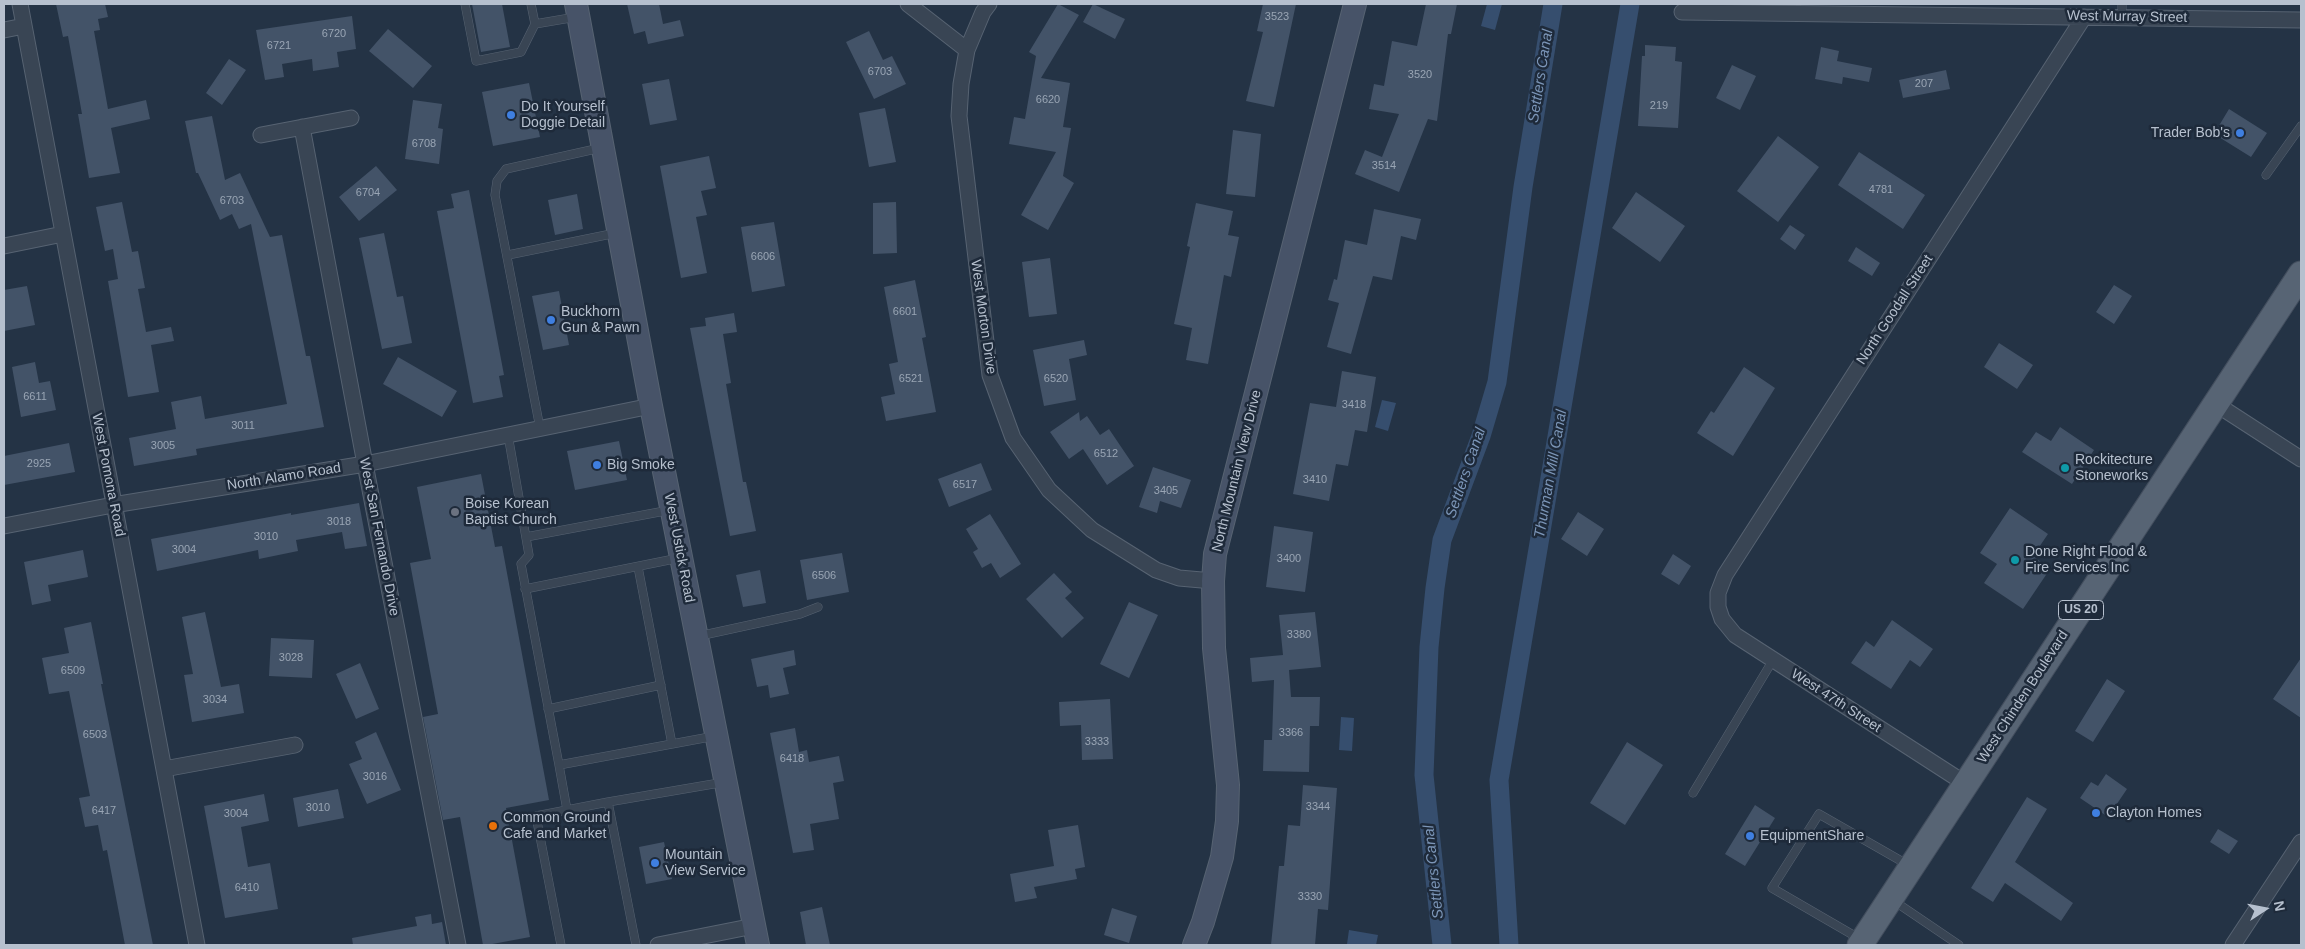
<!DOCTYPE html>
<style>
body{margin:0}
#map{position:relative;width:2305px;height:949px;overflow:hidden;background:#243345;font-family:Arial,sans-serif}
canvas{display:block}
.frame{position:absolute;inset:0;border:5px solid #b6c0ce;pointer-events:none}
.north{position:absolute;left:2240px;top:884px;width:50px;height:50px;-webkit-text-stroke:4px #1e2a3a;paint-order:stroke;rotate:79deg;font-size:14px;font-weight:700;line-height:20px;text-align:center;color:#b6c0ce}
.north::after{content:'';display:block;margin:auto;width:18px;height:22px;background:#b6c0ce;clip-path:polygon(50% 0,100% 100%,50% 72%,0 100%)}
</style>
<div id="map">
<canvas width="2305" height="949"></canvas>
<div class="frame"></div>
<div class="north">N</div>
</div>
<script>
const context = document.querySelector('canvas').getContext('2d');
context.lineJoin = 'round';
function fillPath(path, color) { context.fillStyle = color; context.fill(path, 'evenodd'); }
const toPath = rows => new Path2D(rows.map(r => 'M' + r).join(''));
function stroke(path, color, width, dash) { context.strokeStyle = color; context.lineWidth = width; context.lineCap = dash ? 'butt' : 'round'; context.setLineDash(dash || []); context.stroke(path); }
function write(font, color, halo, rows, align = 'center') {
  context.font = font + ' Arial,sans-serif'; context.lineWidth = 5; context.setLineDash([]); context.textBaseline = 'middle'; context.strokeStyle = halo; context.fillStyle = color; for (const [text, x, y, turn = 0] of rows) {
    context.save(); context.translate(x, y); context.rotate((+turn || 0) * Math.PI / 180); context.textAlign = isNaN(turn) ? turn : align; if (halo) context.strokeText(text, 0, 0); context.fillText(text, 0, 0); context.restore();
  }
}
const water = toPath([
 [1487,4,1502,4,1495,30,1481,26],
 [1382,400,1396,403,1388,431,1375,427],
 [1341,717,1354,718,1352,751,1339,750],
 [1349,930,1378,935,1376,945,1347,944]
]);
const canal = toPath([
 [1442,945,1424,775,1429,647,1435,588,1442,540,1481,436,1497,382,1523,187,1553,4],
 [1509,945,1499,780,1630,4]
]);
const building = toPath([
 [56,4,105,4,108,17,98,19,100,30,94,31,108,109,146,100,150,119,111,128,120,173,89,178,78,114,82,114,68,36,63,37],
 [472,4,502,4,510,47,481,52],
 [627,4,659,4,663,24,680,20,684,36,648,44,645,31,634,34],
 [1058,4,1079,15,1041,78,1070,83,1063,127,1071,128,1063,176,1074,183,1048,230,1021,215,1056,152,1009,144,1014,117,1025,119,1036,56,1029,52],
 [1093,4,1125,19,1115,39,1083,22],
 [1263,4,1296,4,1274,107,1246,101,1263,32,1257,31],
 [1426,4,1457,4,1451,34,1448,34,1437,121,1428,119,1399,192,1355,174,1365,150,1382,157,1399,114,1369,109,1374,84,1384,86,1392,41,1417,46],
 [352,16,356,49,337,52,339,67,313,71,312,59,282,64,284,77,265,80,256,30],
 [388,29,432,66,413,88,369,51],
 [869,31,883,60,892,56,906,84,874,99,846,42],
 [1645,45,1676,47,1675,61,1682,62,1678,128,1638,126,1642,56,1645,56],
 [1821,47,1839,51,1837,61,1872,68,1869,82,1843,77,1842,84,1815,79],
 [229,59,246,70,222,105,206,93],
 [1732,65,1756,76,1740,110,1716,98],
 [1946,70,1950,89,1903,98,1899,80],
 [669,79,677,120,650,125,642,84],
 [529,83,540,137,493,146,482,92],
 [413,100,442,104,438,128,443,129,439,164,405,159],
 [885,108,896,162,869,167,859,113],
 [2229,109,2267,133,2251,157,2214,134],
 [212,116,225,180,240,173,270,237,282,235,306,356,310,356,324,427,196,449,197,455,134,466,129,438,176,429,171,402,201,396,205,419,287,404,251,224,239,229,232,214,220,220,198,173,196,173,185,121],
 [1233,130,1261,134,1255,197,1226,194],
 [1778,136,1819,167,1778,222,1737,191],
 [1859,152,1925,195,1903,229,1838,185],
 [709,156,716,188,701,191,707,215,696,217,707,273,681,278,660,166],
 [376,166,397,190,359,221,339,197],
 [469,190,504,375,499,376,503,397,473,403,437,211,454,208,451,194],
 [1636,192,1685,226,1660,262,1612,228],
 [577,194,583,229,555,235,548,200],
 [122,202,132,252,138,251,145,288,138,289,146,332,171,327,174,341,151,345,159,392,128,397,108,281,118,279,113,249,105,251,96,207],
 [896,202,897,253,873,254,873,203],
 [1196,203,1233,211,1228,235,1239,237,1231,277,1224,275,1208,364,1186,360,1192,328,1174,324,1190,247,1187,246],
 [1374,209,1421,219,1416,240,1401,236,1392,280,1373,276,1351,354,1327,347,1339,303,1328,300,1334,279,1337,280,1345,240,1367,245],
 [774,222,785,286,752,292,741,227],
 [1790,225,1805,235,1795,250,1780,239],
 [384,233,397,297,403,296,412,343,382,349,359,238],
 [1856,247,1880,263,1872,276,1848,261],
 [1050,258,1057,314,1029,317,1022,262],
 [915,280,926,337,922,338,936,412,886,421,881,397,895,394,889,364,898,362,884,287],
 [2114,285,2132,296,2114,324,2096,312],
 [27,286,35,325,4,331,4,290],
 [559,291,569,345,543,350,532,296],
 [734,313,737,332,723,334,731,383,726,384,743,482,746,482,756,531,730,536,690,328,706,326,705,318],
 [1084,340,1087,355,1069,359,1076,400,1044,406,1033,350],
 [1999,343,2033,365,2017,389,1984,367],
 [398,357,457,391,442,417,383,384],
 [35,362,39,383,50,381,56,410,21,417,12,367],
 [1744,367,1775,388,1733,456,1697,433,1711,411,1714,413],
 [1342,371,1376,377,1367,432,1355,430,1348,466,1336,464,1329,501,1293,494,1310,403,1336,407],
 [1079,412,1080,421,1087,416,1100,435,1109,429,1134,466,1107,485,1083,449,1069,459,1050,432],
 [2060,427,2094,450,2072,484,2022,452,2036,432,2051,441],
 [619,441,627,480,575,490,567,451],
 [69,443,75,472,4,485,4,456],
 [981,463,992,490,949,507,938,479],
 [1153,467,1191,480,1181,508,1160,501,1157,513,1139,507],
 [481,474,495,547,502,546,549,800,506,808,530,937,487,945,483,945,460,817,443,820,423,717,438,714,410,563,431,559,417,487],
 [359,503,367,546,345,549,342,532,296,540,298,551,259,559,258,550,157,571,151,539,291,513,291,515],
 [2010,508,2048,534,2033,556,2050,569,2023,609,1984,583,1997,564,1980,553],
 [1578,512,1604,529,1587,556,1561,539],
 [990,514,1021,564,1000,578,991,563,982,568,973,552,978,549,966,529],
 [1274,526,1313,532,1305,592,1266,587],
 [83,550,88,577,48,585,51,601,32,605,24,562],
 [842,553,849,592,807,600,800,560],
 [1673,554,1691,566,1679,585,1661,574],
 [760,570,766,603,743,607,736,575],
 [1054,573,1072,592,1065,598,1084,618,1062,638,1026,599],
 [1129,602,1158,615,1129,678,1100,664],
 [205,612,221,687,239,684,244,713,192,722,184,675,193,674,182,617],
 [1315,612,1321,667,1289,670,1291,697,1320,697,1319,726,1310,726,1309,772,1263,771,1264,740,1272,740,1274,680,1252,682,1250,658,1283,655,1279,615],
 [1892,620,1933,649,1920,667,1910,660,1891,689,1851,663,1866,641,1874,647],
 [91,622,103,684,101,684,153,945,125,945,107,850,103,851,98,825,85,827,79,798,90,796,69,691,49,694,42,658,69,653,64,628],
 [271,638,314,640,312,678,269,676],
 [794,650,796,665,783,668,789,694,770,698,768,685,757,687,751,659],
 [2301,658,2301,718,2273,699],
 [360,663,379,709,356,719,336,674],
 [2107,679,2125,691,2093,742,2075,731],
 [1110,699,1113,759,1082,760,1081,725,1060,726,1059,702],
 [795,728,799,752,807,750,809,762,839,756,844,781,833,783,839,819,810,824,814,850,793,853,770,733],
 [376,732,401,790,367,804,349,764,362,759,355,742],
 [1627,742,1663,765,1625,825,1590,803],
 [2106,774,2127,789,2108,817,2080,798,2091,782,2098,786],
 [1303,785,1337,788,1328,910,1318,909,1315,945,1271,945,1279,866,1284,866,1288,825,1300,826],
 [338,789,344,818,298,827,293,798],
 [264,794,269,821,241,827,248,867,270,863,278,909,225,918,204,806],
 [2027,797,2047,809,2015,862,2073,903,2061,921,2005,883,1993,902,1971,888],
 [1755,805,1775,818,1745,866,1725,854],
 [1078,825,1085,867,1075,869,1077,879,1034,887,1037,898,1015,902,1010,874,1054,866,1048,830],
 [2218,829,2238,841,2229,854,2210,842],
 [664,842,672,879,646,884,639,847],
 [822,907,830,945,806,945,800,912],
 [1112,908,1137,916,1129,943,1104,935],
 [431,914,432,924,442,922,446,945,353,945,352,938,417,926,415,917]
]);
const lane = toPath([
 [465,4,476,61,521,52,535,24],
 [531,4,535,24,576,17],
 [2122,17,2122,4],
 [2266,175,2301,126],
 [508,255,616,233],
 [540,428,495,195,497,181,506,169,600,148],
 [508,435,529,555,521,564,559,765,715,736],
 [526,537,670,510],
 [638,567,672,744],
 [525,589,679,558],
 [699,636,800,614,818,607],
 [548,709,661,685],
 [559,765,567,810],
 [1693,793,1773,660],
 [608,802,725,782],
 [1894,901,1959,945],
 [1860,939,1772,888,1819,814,1910,866],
 [561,945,536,816,608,802,636,945]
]);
const street = toPath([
 [20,4,197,945],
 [908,4,967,50],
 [989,4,983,12,967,50,961,84,959,116,990,375,1013,438,1049,490,1092,530,1156,570,1179,578,1213,581],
 [1682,12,2301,20],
 [4,30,24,26],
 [302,127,365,464,458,945],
 [261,135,351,118],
 [4,246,63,234],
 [2216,404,2301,459],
 [4,526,113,505,365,464,651,406],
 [164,769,295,745],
 [1966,784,1735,635,1722,619,1718,607,1718,593,1725,575,2084,17],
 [658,945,754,926],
 [2233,945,2301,842]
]);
const secondary = toPath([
 [576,4,651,406,758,945],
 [1194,945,1203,922,1222,857,1227,821,1228,785,1214,648,1213,581,1215,554,1355,4]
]);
const primary = toPath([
 [1860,945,2301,274]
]);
const markers = [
 [511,115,5,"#3f7fe0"],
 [2240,133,5,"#3f7fe0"],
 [551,320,5,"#3f7fe0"],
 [597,465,5,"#3f7fe0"],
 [2065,468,5,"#0f9aa8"],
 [455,512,5,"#6b7280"],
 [2015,560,5,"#0f9aa8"],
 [2096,813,5,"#3f7fe0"],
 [493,826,5,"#e8710a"],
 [1750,836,5,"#3f7fe0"],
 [655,863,5,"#3f7fe0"]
];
const numberNames = [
 ["3523",1277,17],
 ["6720",334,34],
 ["6721",279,46],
 ["6703",880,72],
 ["3520",1420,75],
 ["207",1924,84],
 ["6620",1048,100],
 ["219",1659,106],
 ["6708",424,144],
 ["3514",1384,166],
 ["4781",1881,190],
 ["6704",368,193],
 ["6703",232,201],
 ["6606",763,257],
 ["6601",905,312],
 ["6521",911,379],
 ["6520",1056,379],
 ["6611",35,397],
 ["3418",1354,405],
 ["3011",243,426],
 ["3005",163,446],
 ["6512",1106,454],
 ["2925",39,464],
 ["3410",1315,480],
 ["6517",965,485],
 ["3405",1166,491],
 ["3018",339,522],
 ["3010",266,537],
 ["3004",184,550],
 ["3400",1289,559],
 ["6506",824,576],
 ["3380",1299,635],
 ["3028",291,658],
 ["6509",73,671],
 ["3034",215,700],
 ["3366",1291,733],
 ["6503",95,735],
 ["3333",1097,742],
 ["6418",792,759],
 ["3016",375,777],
 ["3344",1318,807],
 ["3010",318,808],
 ["6417",104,811],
 ["3004",236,814],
 ["6410",247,888],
 ["3330",1310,897]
];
const shields = [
 [2081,610,45]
];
const shieldNames = [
 ["US 20",2081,610]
];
const streetNames = [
 ["West Murray Street",2127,17,1],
 ["North Goodall Street",1895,310,-57],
 ["West Morton Drive",983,317,82],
 ["North Mountain View Drive",1237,471,-76],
 ["West Pomona Road",108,475,79],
 ["North Alamo Road",284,477,-9],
 ["West San Fernando Drive",379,537,79],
 ["West Ustick Road",679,548,79],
 ["West Chinden Boulevard",2023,697,-57],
 ["West 47th Street",1836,701,33]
];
const poiNames = [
 ["Do It Yourself",521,107],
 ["Doggie Detail",521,123],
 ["Trader Bob's",2230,133,"right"],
 ["Buckhorn",561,312],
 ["Gun & Pawn",561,328],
 ["Rockitecture",2075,460],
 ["Stoneworks",2075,476],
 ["Big Smoke",607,465],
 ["Boise Korean",465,504],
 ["Baptist Church",465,520],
 ["Done Right Flood &",2025,552],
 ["Fire Services Inc",2025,568],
 ["Clayton Homes",2106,813],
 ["Common Ground",503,818],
 ["Cafe and Market",503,834],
 ["EquipmentShare",1760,836],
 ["Mountain",665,855],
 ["View Service",665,871]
];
const waterNames = [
 ["Settlers Canal",1541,76,-81],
 ["Settlers Canal",1466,473,-71],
 ["Thurman Mill Canal",1551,474,-80],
 ["Settlers Canal",1434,872,-96]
];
fillPath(water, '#364e6e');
stroke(canal, '#364e6e', 19);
fillPath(building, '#435368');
stroke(lane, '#576372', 9);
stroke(street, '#576372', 17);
stroke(secondary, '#576372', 24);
stroke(primary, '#434e5e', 27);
stroke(lane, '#394554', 8);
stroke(street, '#394554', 15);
stroke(secondary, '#475368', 22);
stroke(primary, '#576474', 25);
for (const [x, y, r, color] of markers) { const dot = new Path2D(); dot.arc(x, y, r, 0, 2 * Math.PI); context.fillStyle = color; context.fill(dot); stroke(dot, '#1e2a3a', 2); }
write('11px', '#99a5b4', null, numberNames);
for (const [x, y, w] of shields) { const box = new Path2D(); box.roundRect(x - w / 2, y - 9.5, w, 19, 4); context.fillStyle = '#1e2a3a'; context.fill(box); stroke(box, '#b6c0ce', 1); }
write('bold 12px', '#b6c0ce', null, shieldNames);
write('14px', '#b6c0ce', '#1e2a3a', streetNames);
write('14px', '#b6c0ce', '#1e2a3a', poiNames, 'left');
write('italic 15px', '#7c96b8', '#1e2a3a', waterNames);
</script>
